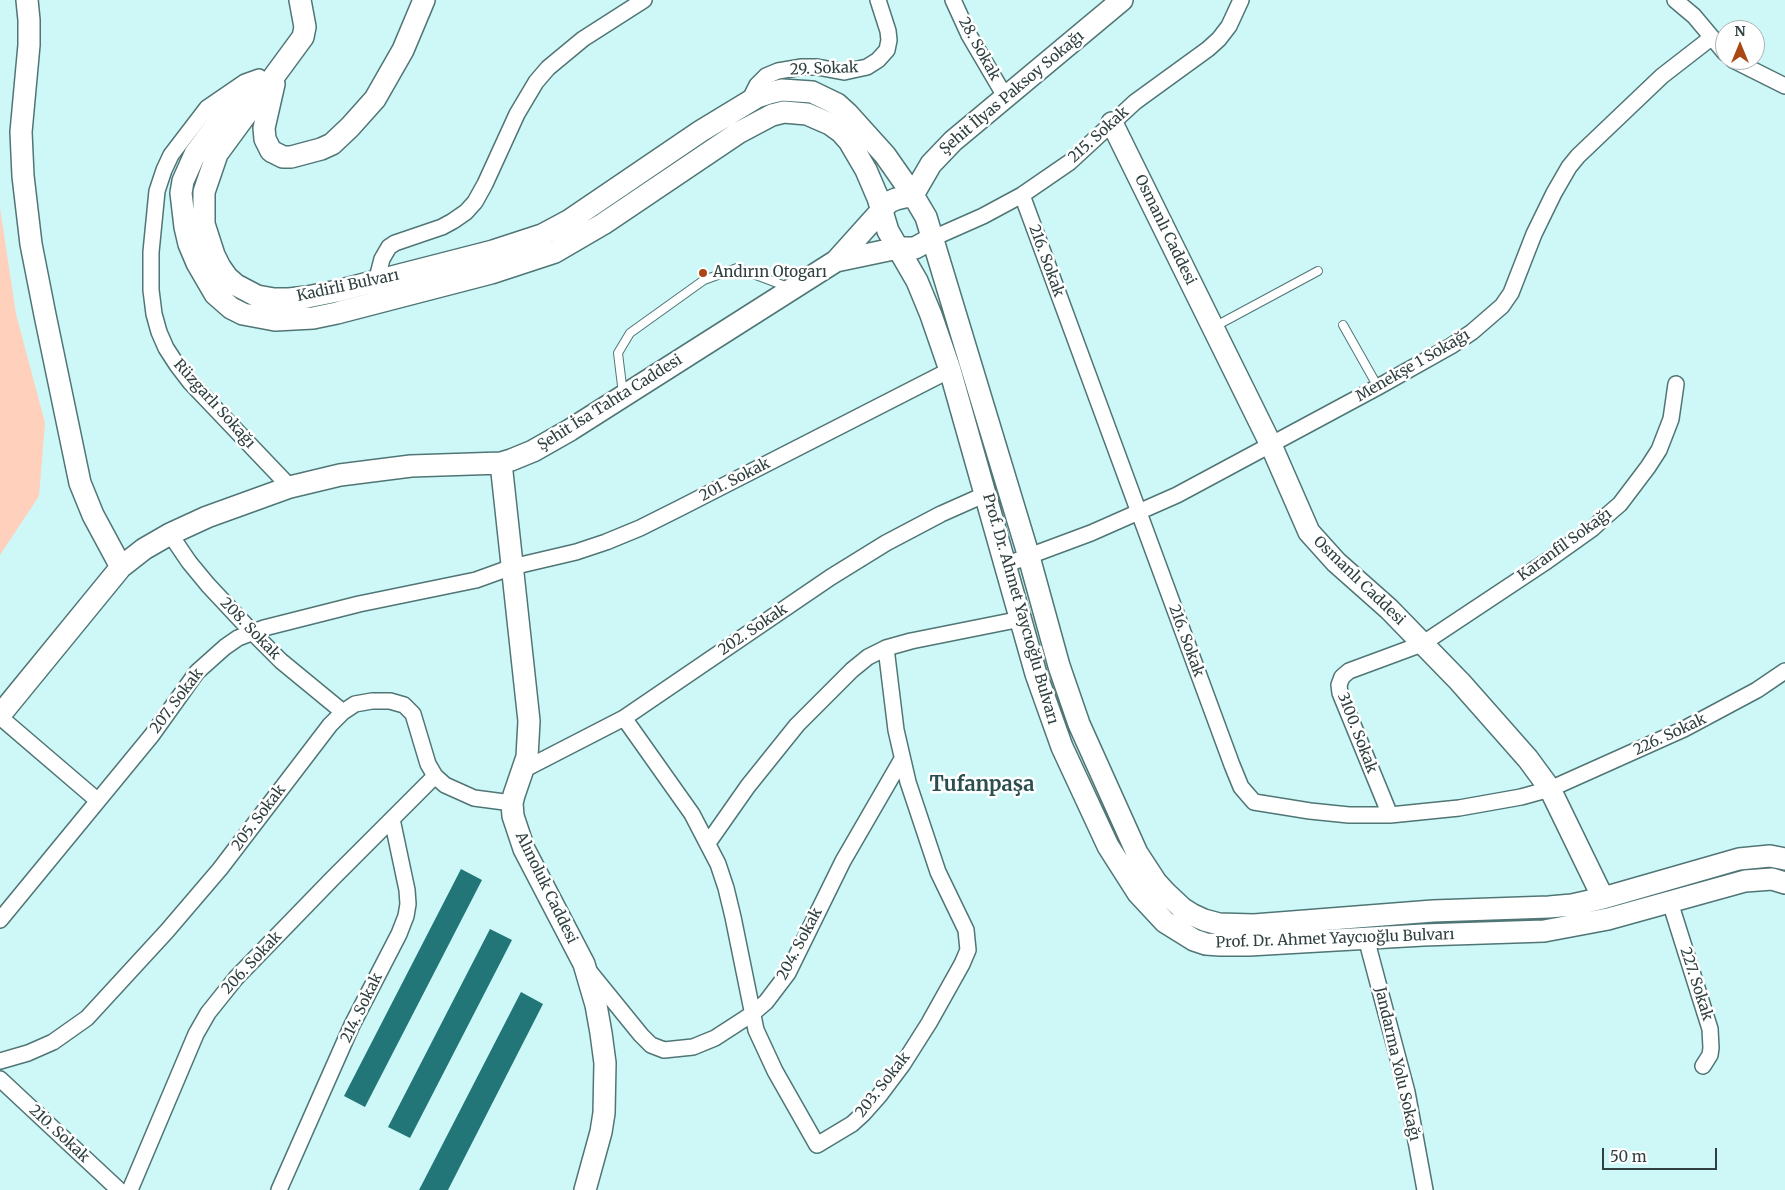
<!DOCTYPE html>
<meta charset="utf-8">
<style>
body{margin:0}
#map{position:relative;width:1785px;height:1190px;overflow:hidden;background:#cef7f7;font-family:Merriweather,serif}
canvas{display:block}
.north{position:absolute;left:1715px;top:20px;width:50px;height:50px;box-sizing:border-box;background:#fff;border:1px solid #acb3b3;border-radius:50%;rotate:0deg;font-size:14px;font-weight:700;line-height:20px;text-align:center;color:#304040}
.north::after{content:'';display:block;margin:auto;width:18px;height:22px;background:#aa4713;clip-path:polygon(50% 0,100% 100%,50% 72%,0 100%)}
.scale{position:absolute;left:1602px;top:1148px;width:115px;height:22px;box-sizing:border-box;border:2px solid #304040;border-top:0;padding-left:6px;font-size:15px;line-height:18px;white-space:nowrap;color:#304040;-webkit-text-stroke:4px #fff;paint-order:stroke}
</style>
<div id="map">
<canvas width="1785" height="1190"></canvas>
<div class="north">N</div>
<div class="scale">50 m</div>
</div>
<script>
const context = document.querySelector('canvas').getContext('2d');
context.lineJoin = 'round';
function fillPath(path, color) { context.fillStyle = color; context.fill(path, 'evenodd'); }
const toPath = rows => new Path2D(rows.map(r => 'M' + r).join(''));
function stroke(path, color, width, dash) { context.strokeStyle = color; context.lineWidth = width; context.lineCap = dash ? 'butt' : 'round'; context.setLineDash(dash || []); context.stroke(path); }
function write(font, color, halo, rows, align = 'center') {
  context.font = font + ' Merriweather,serif'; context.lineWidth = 5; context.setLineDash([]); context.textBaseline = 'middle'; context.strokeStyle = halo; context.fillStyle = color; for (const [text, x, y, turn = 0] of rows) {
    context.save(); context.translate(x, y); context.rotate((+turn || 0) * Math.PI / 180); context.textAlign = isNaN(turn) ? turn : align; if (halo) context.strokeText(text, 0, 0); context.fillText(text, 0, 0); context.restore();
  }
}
const green = toPath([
 [0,208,16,314,45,423,39,496,0,555]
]);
const building = toPath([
 [461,869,482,880,365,1107,344,1096],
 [490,929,512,940,410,1138,388,1127],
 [521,992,543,1004,448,1190,419,1190]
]);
const lane = toPath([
 [1343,325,1378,387],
 [1214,327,1318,271],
 [623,394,618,353,630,333,704,280,737,268,788,287]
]);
const street = toPath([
 [953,0,969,35,1006,98],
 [1675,0,1694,16,1725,53],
 [1733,60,1785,86],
 [259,77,245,82,207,108,171,155,164,170,157,191,151,252,151,290,154,314,159,332,166,348,177,365,190,382,290,487],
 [748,103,757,85,766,76,778,71,802,67,817,67,844,72,867,67,878,60,887,50,889,40,888,31,878,0],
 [1022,195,1232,765,1241,787,1254,802,1310,811,1349,815,1390,815,1459,808,1521,797,1550,789,1684,729,1757,690,1785,671],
 [931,239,983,216,1022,195,1070,162,1135,102,1208,49,1219,39,1229,26,1241,0],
 [376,282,382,259,389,247,395,243,442,227,453,221,466,212,475,202,485,184,517,114,536,82,548,68,583,39,644,0],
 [170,534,189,562,208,585,252,632,281,661,343,712],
 [1005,565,1091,533,1177,495,1378,387,1451,346,1472,332,1502,306,1511,293,1534,234,1554,193,1569,167,1578,156,1662,76,1711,38],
 [0,717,97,800],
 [624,718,692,814,718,864,726,888,733,917,756,1030,775,1071,817,1145,852,1124,863,1114,879,1096,903,1064,929,1023,962,964,968,950,966,930,938,872,908,782,896,730,886,648],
 [523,770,624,718,831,577,886,543,941,514,986,494],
 [1390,815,1340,693,1339,685,1342,677,1349,671,1422,644,1547,561,1592,529,1605,517,1620,504,1648,467,1659,450,1671,419,1676,384],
 [708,843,748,786,797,725,852,670,868,657,886,648,911,641,1021,619],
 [1670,902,1710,1029,1711,1048,1710,1055,1703,1066],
 [0,920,152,735,197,672,225,647,238,638,264,628,359,604,476,580,512,567,576,552,606,542,640,528,680,508,950,370],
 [1366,938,1407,1092,1425,1190],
 [589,971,641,1035,651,1045,664,1050,693,1047,715,1038,752,1014,766,1002,788,973,843,861,902,759],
 [0,1061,28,1053,53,1042,87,1018,167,931,220,869,330,725,343,712,355,704,372,701,390,701,404,705,413,714,428,764,435,776,445,785,474,798,512,803],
 [0,1079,119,1190],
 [130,1190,196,1034,208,1013,236,978,332,879,435,776],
 [279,1190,352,1025,399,934,406,916,408,904,407,890,392,819]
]);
const secondary = toPath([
 [27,0,29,20,29,45,21,132,23,176,31,244,45,315,80,483,93,515,121,567],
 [300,0,305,27,303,37,217,154,204,192,204,224,214,255,220,267,227,277,236,285,257,296,274,299,289,299,307,297,337,291,493,251,542,235,570,220,701,131,757,97,769,93,782,90,812,92,837,104,848,114,885,155,913,195,926,217,1029,557,1059,666,1079,724,1137,853,1156,882,1166,893,1182,908,1193,915,1204,920,1219,924,1254,925,1433,911,1549,907,1572,905,1603,898,1739,859,1770,856,1785,859],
 [258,84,236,103,222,117,195,154,183,181,181,193,185,227,189,244,197,263,215,294,231,308,243,314,275,320,313,318,337,313,491,273,555,252,603,224,738,133,772,115,784,112,807,114,830,124,841,132,849,141,866,170,878,198,888,231,917,281,931,315,950,370,1036,674,1062,747,1108,846,1138,893,1165,922,1194,940,1206,944,1220,945,1249,945,1423,935,1544,931,1608,919,1745,881,1772,879,1785,883],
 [274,84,264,128,265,139,271,151,283,157,291,157,321,149,332,144,350,127,375,99,403,50,424,0],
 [1112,123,1271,445,1309,532,1336,562,1389,609,1460,682,1528,759,1550,789,1603,898],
 [836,261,898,248,915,248,931,239],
 [501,463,529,721,527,757,514,795,512,803,513,816,524,849,584,964,596,1005,601,1033,605,1063,604,1113,601,1132,585,1190],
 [0,715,121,567,144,549,170,534,207,517,290,487,340,475,411,466,501,463,511,460,533,451,570,430,836,261,889,202,896,199,913,195,931,164,953,141,1122,0]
]);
const markers = [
 [703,273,5,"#aa4713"]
];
const streetNames = [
 ["28. Sokak",979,49,61],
 ["29. Sokak",824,69,-2],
 ["Şehit İlyas Paksoy Sokağı",1012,93,-40],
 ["215. Sokak",1099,135,-42],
 ["Osmanlı Caddesi",1165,230,64],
 ["216. Sokak",1046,261,70],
 ["Kadirli Bulvarı",348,286,-12],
 ["Menekşe 1 Sokağı",1413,366,-30],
 ["Şehit İsa Tahta Caddesi",610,403,-32],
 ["Rüzgarlı Sokağı",214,404,48],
 ["201. Sokak",735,480,-27],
 ["Karanfil Sokağı",1565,545,-36],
 ["Osmanlı Caddesi",1359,581,44],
 ["Prof. Dr. Ahmet Yaycıoğlu Bulvarı",1020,609,74],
 ["208. Sokak",250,629,46],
 ["202. Sokak",753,630,-34],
 ["216. Sokak",1186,641,70],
 ["207. Sokak",177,701,-53],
 ["3100. Sokak",1357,733,69],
 ["226. Sokak",1670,735,-25],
 ["205. Sokak",259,818,-53],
 ["Alınoluk Caddesi",546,888,64],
 ["Prof. Dr. Ahmet Yaycıoğlu Bulvarı",1335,939,-2],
 ["204. Sokak",800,944,-62],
 ["206. Sokak",252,963,-47],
 ["227. Sokak",1696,984,72],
 ["214. Sokak",362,1008,-64],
 ["Jandarma Yolu Sokağı",1397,1064,77],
 ["203. Sokak",883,1085,-52],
 ["210. Sokak",59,1134,43]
];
const poiNames = [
 ["Andırın Otogarı",713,273]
];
const districtNames = [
 ["Tufanpaşa",982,785]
];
fillPath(green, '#ffd0bc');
fillPath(building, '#237678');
stroke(lane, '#507575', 10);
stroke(street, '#507575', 18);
stroke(secondary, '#507575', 24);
stroke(lane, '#fff', 8);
stroke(street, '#fff', 15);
stroke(secondary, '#fff', 21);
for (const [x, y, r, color] of markers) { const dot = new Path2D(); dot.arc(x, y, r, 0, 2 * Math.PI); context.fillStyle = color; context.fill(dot); stroke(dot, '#fff', 2); }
write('15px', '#304040', '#fff', streetNames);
write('15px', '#304040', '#fff', poiNames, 'left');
write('bold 20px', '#2b4f50', '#fff', districtNames);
</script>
